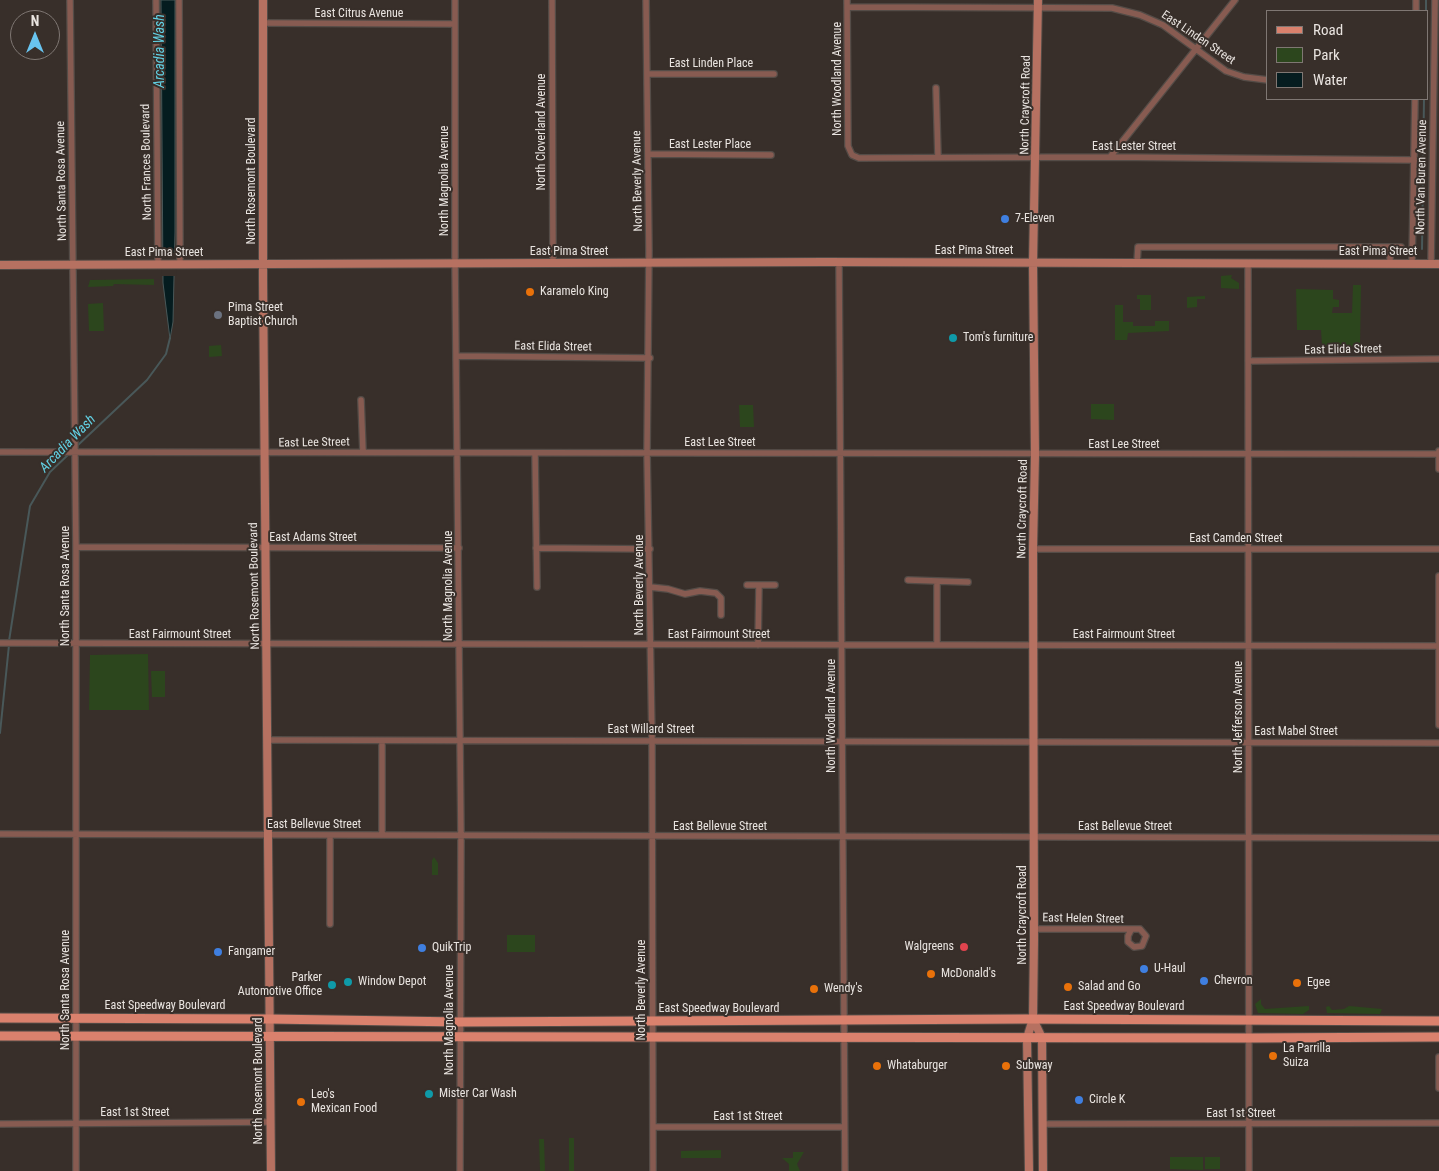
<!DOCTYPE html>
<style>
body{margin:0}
#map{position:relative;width:1439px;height:1171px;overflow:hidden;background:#382f2a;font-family:"Roboto Condensed",sans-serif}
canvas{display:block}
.legend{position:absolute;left:1266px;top:10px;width:162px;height:90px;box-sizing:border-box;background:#382f2a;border:1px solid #7f7773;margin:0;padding:6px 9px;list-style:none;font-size:15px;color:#e9e4e0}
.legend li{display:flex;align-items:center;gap:10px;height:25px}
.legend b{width:25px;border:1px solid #7f7773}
.north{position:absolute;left:10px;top:10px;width:50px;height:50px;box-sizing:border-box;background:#382f2a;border:1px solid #7f7773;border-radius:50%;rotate:0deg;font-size:14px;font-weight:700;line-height:20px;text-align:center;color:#e9e4e0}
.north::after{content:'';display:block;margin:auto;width:18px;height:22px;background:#68c4f0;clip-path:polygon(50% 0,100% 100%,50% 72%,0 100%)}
</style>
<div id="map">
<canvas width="1439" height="1171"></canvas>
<ul class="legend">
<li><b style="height:6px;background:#da816d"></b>Road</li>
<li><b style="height:14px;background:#2c461d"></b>Park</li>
<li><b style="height:14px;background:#051c1f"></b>Water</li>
</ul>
<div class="north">N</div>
</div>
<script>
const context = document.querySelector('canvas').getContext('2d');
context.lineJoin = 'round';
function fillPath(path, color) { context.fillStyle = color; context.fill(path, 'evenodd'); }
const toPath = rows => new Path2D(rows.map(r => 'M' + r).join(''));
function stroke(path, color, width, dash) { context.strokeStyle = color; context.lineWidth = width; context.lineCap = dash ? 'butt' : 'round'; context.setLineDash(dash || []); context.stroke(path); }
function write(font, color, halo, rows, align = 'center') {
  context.font = font + ' "Roboto Condensed",sans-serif'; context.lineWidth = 4; context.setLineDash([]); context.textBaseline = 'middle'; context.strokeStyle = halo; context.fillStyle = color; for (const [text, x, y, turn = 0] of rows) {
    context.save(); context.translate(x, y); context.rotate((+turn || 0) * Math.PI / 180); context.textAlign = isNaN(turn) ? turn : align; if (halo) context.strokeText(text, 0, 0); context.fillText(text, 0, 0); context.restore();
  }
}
const green = toPath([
 [1232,275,1231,278,1239,283,1239,289,1221,288,1221,276],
 [154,279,154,285,114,284,113,286,88,287,90,280],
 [1353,285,1361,285,1360,347,1322,345,1321,330,1297,330,1296,289,1333,290,1333,299,1339,300,1339,307,1333,307,1332,313,1352,313],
 [1137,295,1151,295,1151,310,1140,310,1140,299,1137,299],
 [1205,296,1205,299,1197,299,1197,307,1187,308,1187,297],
 [103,303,104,331,89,331,88,304],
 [1115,305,1123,305,1123,322,1133,322,1133,326,1155,326,1155,321,1169,321,1169,331,1128,333,1127,340,1115,340],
 [221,345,222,356,209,357,209,346],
 [1091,404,1114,404,1114,420,1091,419],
 [739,405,753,405,754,427,740,427],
 [148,654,149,710,89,710,90,655],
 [151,671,165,671,165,697,152,697],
 [434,857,438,863,438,875,432,875,432,860],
 [507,935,535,935,535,952,507,952],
 [1261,999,1261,1004,1265,1009,1309,1006,1309,1010,1303,1014,1258,1013,1255,1004],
 [1329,1006,1332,1010,1344,1009,1349,1006,1382,1009,1380,1014,1327,1013,1326,1007],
 [569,1138,574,1138,574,1171,569,1171],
 [539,1139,544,1139,545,1171,540,1171],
 [721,1150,721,1158,681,1158,681,1151],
 [793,1152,804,1152,797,1164,800,1171,789,1171,789,1164,782,1158,793,1158],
 [1170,1157,1203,1157,1203,1170,1170,1169],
 [1205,1157,1220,1157,1220,1169,1205,1169]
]);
const water = toPath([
 [161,0,175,0,175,232,173,322,170,339,163,283,161,0]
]);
const pier = toPath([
 [161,253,177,253,176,276,162,276]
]);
const stream = toPath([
 [1426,11,1426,0],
 [1422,249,1424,99],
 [77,446,147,380,166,354,170,338],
 [9,641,30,506,50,472,70,453],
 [0,733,9,645]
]);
const street = toPath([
 [70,0,76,547,76,1171],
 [156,0,158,264],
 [179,0,180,264],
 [455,0,455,263,461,835,460,1171],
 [552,0,553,263],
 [646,0,649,251,647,453,652,740,653,1171],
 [847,0,848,146,852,155,859,158,1110,157,1415,160],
 [847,7,1112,8,1140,15,1163,25,1226,71,1244,77,1268,80],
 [1416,11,1416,0],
 [263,23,455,24],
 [648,74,774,74],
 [936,88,938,157],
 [648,154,771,155],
 [1110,157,1235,0],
 [839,262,845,1171],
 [1137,263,1138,247,1401,247],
 [1248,263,1249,1171],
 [1390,264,1390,247],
 [1412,264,1415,99],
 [1431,264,1435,0],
 [456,356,650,358],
 [1248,361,1439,359],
 [361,400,363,452],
 [1439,451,1439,469],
 [0,452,1439,454],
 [535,453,537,587],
 [76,547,459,548],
 [536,548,650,549],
 [1033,549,1439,549],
 [1439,576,1439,725],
 [908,580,968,582],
 [937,581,937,645],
 [747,585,775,585],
 [650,587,668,589,685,594,700,591,716,593,721,598,721,615],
 [0,643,1439,646],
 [758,645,759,585],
 [268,740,1439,743],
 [0,834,1439,838],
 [382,835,382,741],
 [330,924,330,835],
 [1034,929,1140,929,1146,936,1142,946,1134,947,1128,942,1128,936,1131,930],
 [1439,1057,1439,1088],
 [0,1124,271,1122],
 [1042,1124,1439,1123],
 [653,1127,843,1127]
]);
const secondary = toPath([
 [263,0,263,280,271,1171],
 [0,265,826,262,1439,264],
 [1033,1019,1042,1038,1043,1171],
 [1029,1171,1027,1038,1033,1019,1034,939,1033,549,1035,455,1033,263,1038,0]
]);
const primary = toPath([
 [0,1018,270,1019,460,1022,1025,1019,1439,1021],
 [0,1036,1249,1038,1439,1037]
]);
const markers = [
 [1005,219,5,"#3f7fe0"],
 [530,292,5,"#e8710a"],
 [218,315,5,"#6b7280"],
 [953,338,5,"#0f9aa8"],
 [964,947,5,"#e0444e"],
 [422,948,5,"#3f7fe0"],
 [218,952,5,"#3f7fe0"],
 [1144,969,5,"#3f7fe0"],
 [931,974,5,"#e8710a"],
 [1204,981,5,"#3f7fe0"],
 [348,982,5,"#0f9aa8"],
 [1297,983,5,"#e8710a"],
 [332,985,5,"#0f9aa8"],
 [1068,987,5,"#e8710a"],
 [814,989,5,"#e8710a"],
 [1273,1056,5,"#e8710a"],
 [877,1066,5,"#e8710a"],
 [1006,1066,5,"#e8710a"],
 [429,1094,5,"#0f9aa8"],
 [1079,1100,5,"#3f7fe0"],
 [301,1102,5,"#e8710a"]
];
const streetNames = [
 ["East Citrus Avenue",359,14],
 ["East Linden Street",1198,38,34],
 ["East Linden Place",711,64],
 ["North Woodland Avenue",838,79,-90],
 ["North Craycroft Road",1026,105,-89],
 ["North Cloverland Avenue",542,132,-90],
 ["East Lester Place",710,145],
 ["East Lester Street",1134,147],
 ["North Frances Boulevard",147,162,-91],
 ["North Van Buren Avenue",1422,177,-89],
 ["North Santa Rosa Avenue",62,181,-91],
 ["North Rosemont Boulevard",252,181,-90],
 ["North Magnolia Avenue",445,181,-90],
 ["North Beverly Avenue",638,181,-91],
 ["East Pima Street",974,251],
 ["East Pima Street",569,252],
 ["East Pima Street",1378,252],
 ["East Pima Street",164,253],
 ["East Elida Street",553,347,1],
 ["East Elida Street",1343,350,-1],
 ["East Lee Street",314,443,-1],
 ["East Lee Street",720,443],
 ["East Lee Street",1124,445],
 ["North Craycroft Road",1023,509,-89],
 ["East Adams Street",313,538],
 ["East Camden Street",1236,539],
 ["North Beverly Avenue",640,585,-90],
 ["North Santa Rosa Avenue",66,586,-90],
 ["North Rosemont Boulevard",255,586,-91],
 ["North Magnolia Avenue",449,586,-90],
 ["East Fairmount Street",180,635],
 ["East Fairmount Street",719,635],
 ["East Fairmount Street",1124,635],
 ["North Woodland Avenue",832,716,-90],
 ["North Jefferson Avenue",1239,717,-90],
 ["East Willard Street",651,730],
 ["East Mabel Street",1296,732],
 ["East Bellevue Street",314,825],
 ["East Bellevue Street",720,827],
 ["East Bellevue Street",1125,827],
 ["North Craycroft Road",1023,915,-90],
 ["East Helen Street",1083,919,1],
 ["North Santa Rosa Avenue",66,990,-90],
 ["North Beverly Avenue",642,990,-90],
 ["East Speedway Boulevard",165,1006],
 ["East Speedway Boulevard",1124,1007],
 ["East Speedway Boulevard",719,1009],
 ["North Magnolia Avenue",450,1020,-90],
 ["North Rosemont Boulevard",259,1081,-90],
 ["East 1st Street",135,1113],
 ["East 1st Street",1241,1114],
 ["East 1st Street",748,1117]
];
const poiNames = [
 ["7-Eleven",1015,219],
 ["Karamelo King",540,292],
 ["Pima Street",228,308],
 ["Baptist Church",228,322],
 ["Tom's furniture",963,338],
 ["Walgreens",954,947,"right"],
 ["QuikTrip",432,948],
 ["Fangamer",228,952],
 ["U-Haul",1154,969],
 ["McDonald's",941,974],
 ["Parker",322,978,"right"],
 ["Automotive Office",322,992,"right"],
 ["Chevron",1214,981],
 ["Window Depot",358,982],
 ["Egee",1307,983],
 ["Salad and Go",1078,987],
 ["Wendy's",824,989],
 ["La Parrilla",1283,1049],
 ["Suiza",1283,1063],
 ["Whataburger",887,1066],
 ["Subway",1016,1066],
 ["Mister Car Wash",439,1094],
 ["Leo's",311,1095],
 ["Mexican Food",311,1109],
 ["Circle K",1089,1100]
];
const waterNames = [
 ["Arcadia Wash",160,51,-90],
 ["Arcadia Wash",68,444,-46]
];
fillPath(green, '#2c461d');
fillPath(water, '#051c1f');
stroke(water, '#495859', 1);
fillPath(pier, '#382f2a');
stroke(stream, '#495859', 2);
stroke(street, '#544c47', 8);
stroke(secondary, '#544c47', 10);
stroke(primary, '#544c47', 11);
stroke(street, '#875b51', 5.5);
stroke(secondary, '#b67161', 8);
stroke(primary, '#da816d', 9);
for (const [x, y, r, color] of markers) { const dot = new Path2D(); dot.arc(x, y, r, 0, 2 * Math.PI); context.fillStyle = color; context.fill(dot); stroke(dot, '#382f2a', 2); }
write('12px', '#e9e4e0', '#382f2a', streetNames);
write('12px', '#e9e4e0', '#382f2a', poiNames, 'left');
write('italic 14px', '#62d1e4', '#382f2a', waterNames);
</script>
